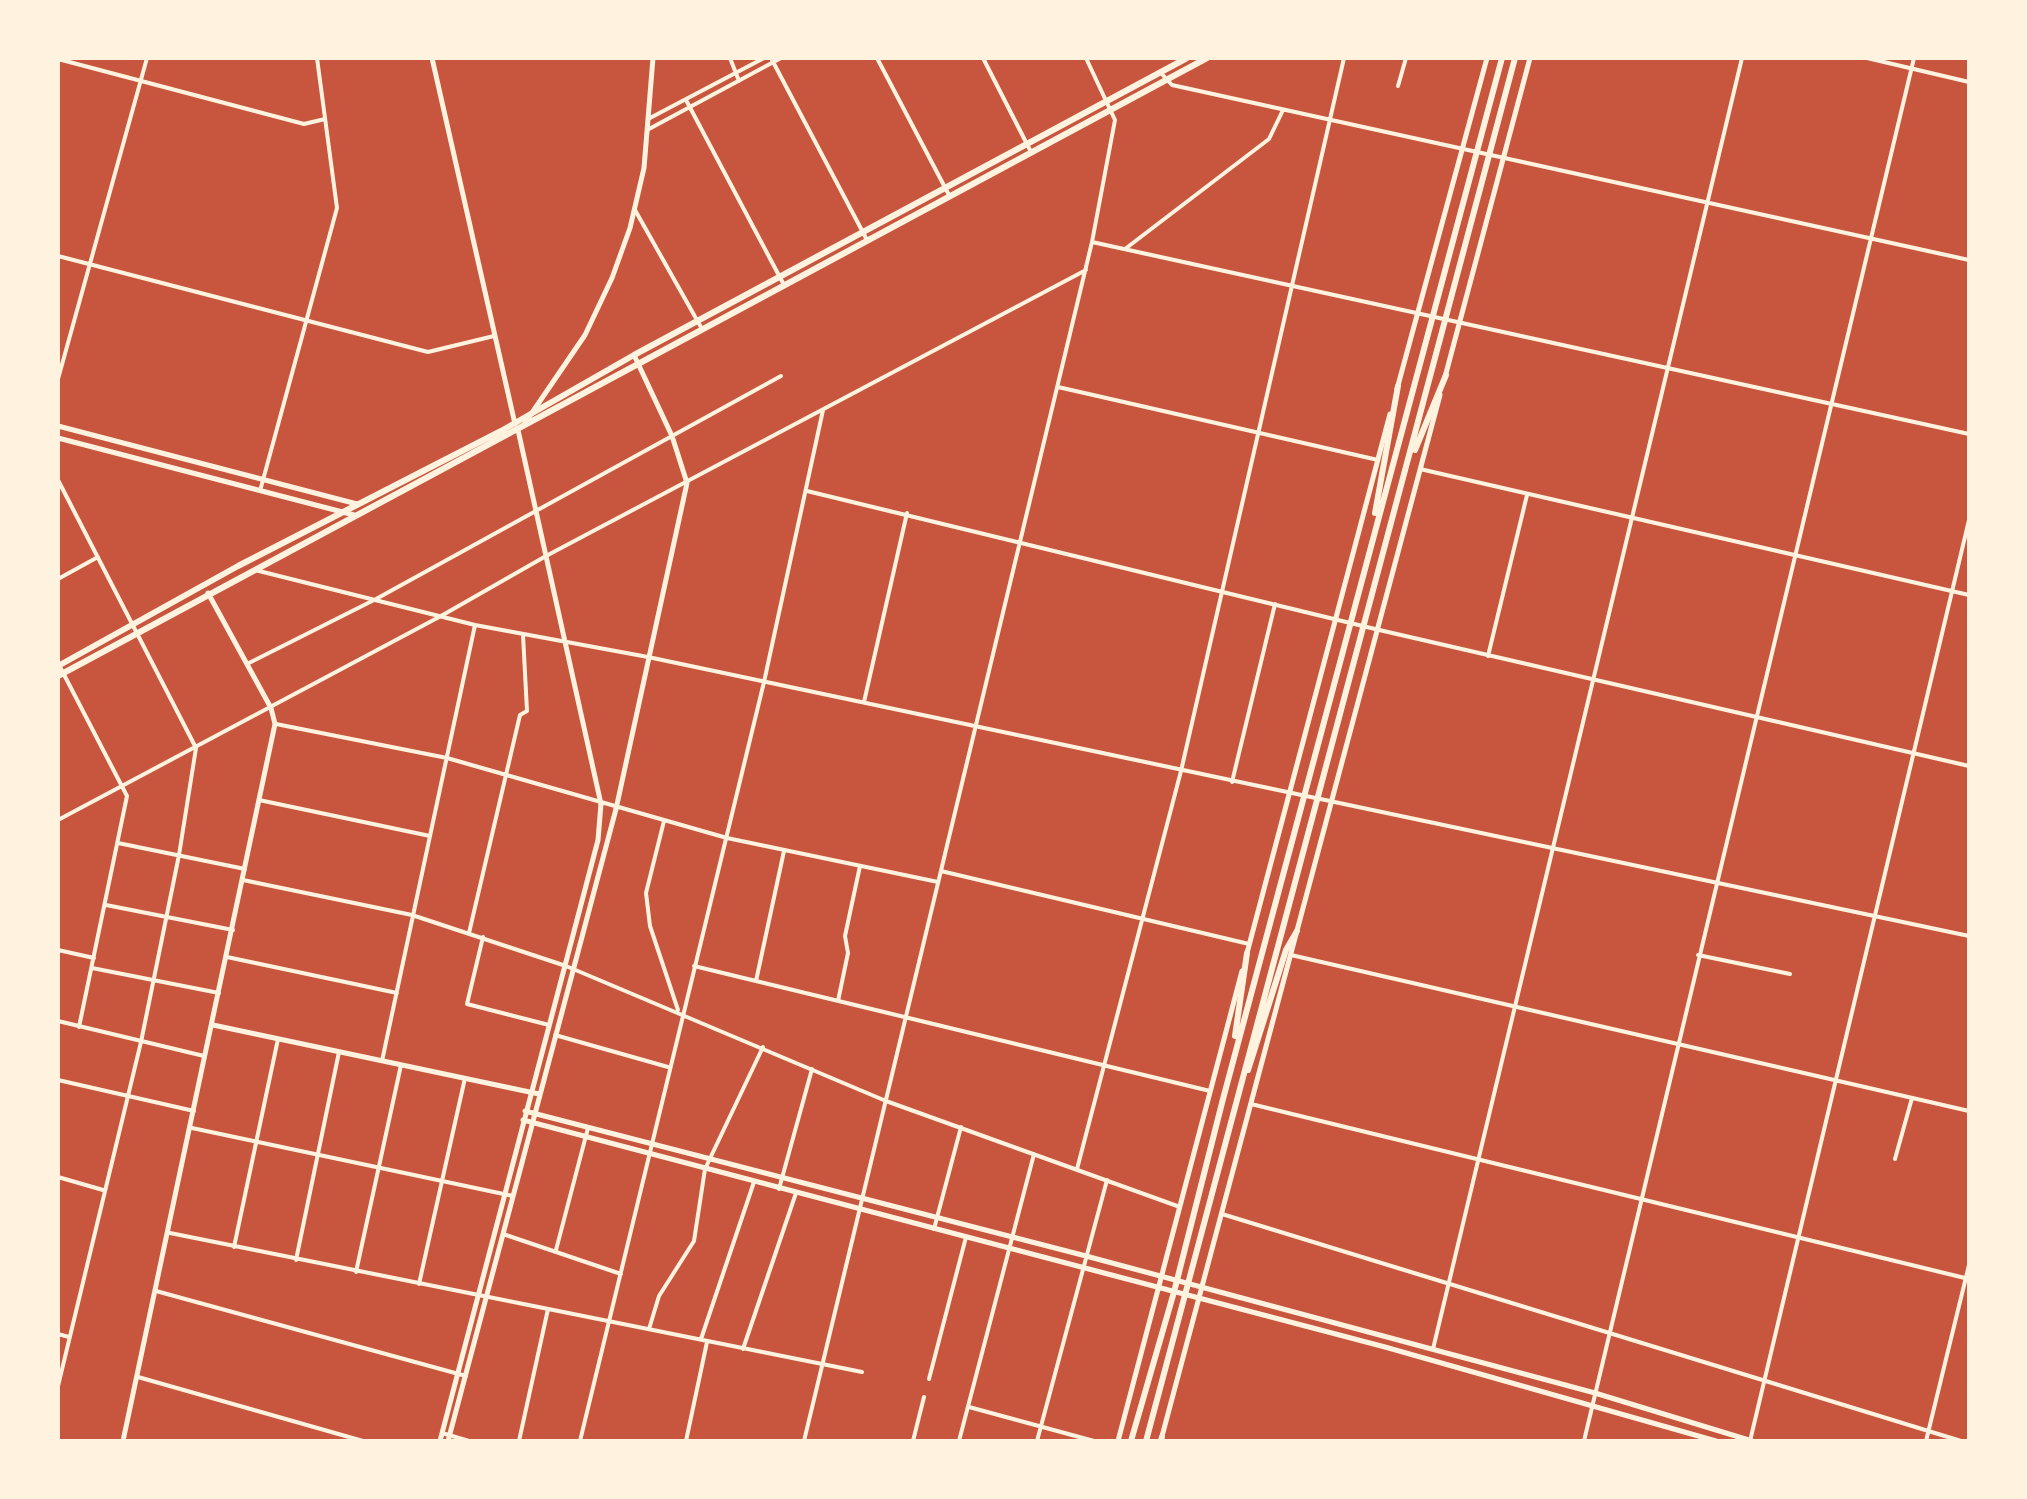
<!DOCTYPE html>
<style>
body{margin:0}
#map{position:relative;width:2027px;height:1499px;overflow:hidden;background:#c8553d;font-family:"Source Sans 3",sans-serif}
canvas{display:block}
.frame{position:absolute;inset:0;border:60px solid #fff3e0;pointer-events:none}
</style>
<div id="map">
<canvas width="2027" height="1499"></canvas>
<div class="frame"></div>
</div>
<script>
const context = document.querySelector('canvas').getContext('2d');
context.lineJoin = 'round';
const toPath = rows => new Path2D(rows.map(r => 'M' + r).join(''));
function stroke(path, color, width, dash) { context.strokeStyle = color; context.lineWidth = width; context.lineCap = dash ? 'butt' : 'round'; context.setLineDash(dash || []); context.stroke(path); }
const minor = toPath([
 [730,58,739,81],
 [771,58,867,240],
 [877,58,950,197],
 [983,58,1031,152],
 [1867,58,1969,82],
 [58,59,304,124,325,119],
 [1160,72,1172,85,1969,260],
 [1398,86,1406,58],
 [686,100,784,285],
 [650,118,764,58],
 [649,129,781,58],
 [635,210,702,329],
 [1092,242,1969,434],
 [1125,249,1269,139,1283,110],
 [58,256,428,352,494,336],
 [58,379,147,58],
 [1058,387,1378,460],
 [1420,469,1969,595],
 [58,480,196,748,179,855,141,1042,58,1386],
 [260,491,337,208,317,58],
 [807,491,1375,629,1969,766],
 [255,570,475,625,648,657,1969,936],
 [58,579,98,557],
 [1488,656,1527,495],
 [247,664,376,599,781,376],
 [59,665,127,796,79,1027],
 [864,702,907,513],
 [276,724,447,758,727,838,938,882],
 [1232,782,1275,604],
 [259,800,430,836],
 [58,820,441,616,546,556,1086,270],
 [664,821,646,893,650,926,678,1010],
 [118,843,245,869],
 [941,871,1249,944],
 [243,880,412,915,566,966,886,1101,1180,1207],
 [106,905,233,930],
 [469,933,520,715,527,711,523,635],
 [483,937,467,1004,549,1025],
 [58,950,94,958],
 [1291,955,1969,1111],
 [1698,955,1790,974],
 [227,957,397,993],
 [694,966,1210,1091],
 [92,968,219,993],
 [756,981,784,851],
 [838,1001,848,953,845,936,860,866],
 [58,1021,204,1056],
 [555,1035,668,1067],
 [382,1061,475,625],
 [58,1080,194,1111],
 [1251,1104,1969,1279],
 [192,1128,513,1196],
 [1895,1159,1912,1098],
 [1077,1169,1181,771,1344,58],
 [58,1177,103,1190],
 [779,1189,812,1069],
 [1222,1214,1961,1441],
 [934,1229,961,1127],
 [170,1233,862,1372],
 [503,1234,621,1274],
 [234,1247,278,1039],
 [556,1250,588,1128],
 [296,1260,339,1052],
 [356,1272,401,1065],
 [419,1284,465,1078],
 [156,1291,466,1376],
 [649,1329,659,1296,694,1241,705,1169,763,1047],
 [58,1334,69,1337],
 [701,1339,754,1182],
 [743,1349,796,1193],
 [1433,1349,1742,58],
 [138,1377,363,1441],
 [929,1379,966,1237],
 [969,1407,1094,1441],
 [442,1433,469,1441],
 [519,1441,548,1309],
 [580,1441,764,682,823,410],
 [686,1441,707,1342],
 [804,1441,1092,242,1115,120,1086,58],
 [913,1441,924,1397],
 [959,1441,1034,1154],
 [1037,1441,1107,1180],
 [1584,1441,1914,58],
 [1750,1441,1969,520],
 [1926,1441,1969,1265]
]);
const tertiary = toPath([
 [525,423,585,335,612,278,630,228,644,168,653,58],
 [518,430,601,804],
 [616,809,687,483,672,436,634,355],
 [213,1025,539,1094],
 [123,1441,275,724,271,708,208,593]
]);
const secondary = toPath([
 [432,58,515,424],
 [1445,377,1530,58],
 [1397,389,1487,58],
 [58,426,357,504],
 [58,438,354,515],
 [1247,953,1390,414],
 [525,1111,1086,1256,1595,1393,1752,1441],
 [523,1120,1385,1347,1716,1441],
 [1161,1440,1440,395],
 [440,1441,598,840,601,804],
 [448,1441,616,809],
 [1118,1441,1242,971]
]);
const primary = toPath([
 [58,666,238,566,501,431,634,355,1187,58],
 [58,676,1207,58]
]);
const trunk = toPath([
 [1415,450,1446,375],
 [1375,513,1398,386],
 [1235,1036,1247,953],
 [1248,1070,1286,950,1297,931],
 [1131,1441,1174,1292,1223,1099,1502,58],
 [1146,1441,1515,58],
 [1161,1441,1162,1437]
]);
stroke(minor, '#fff3e0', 4);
stroke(tertiary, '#fff3e0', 5);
stroke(secondary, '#fff3e0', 5);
stroke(primary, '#fff3e0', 6);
stroke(trunk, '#fff3e0', 6);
</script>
